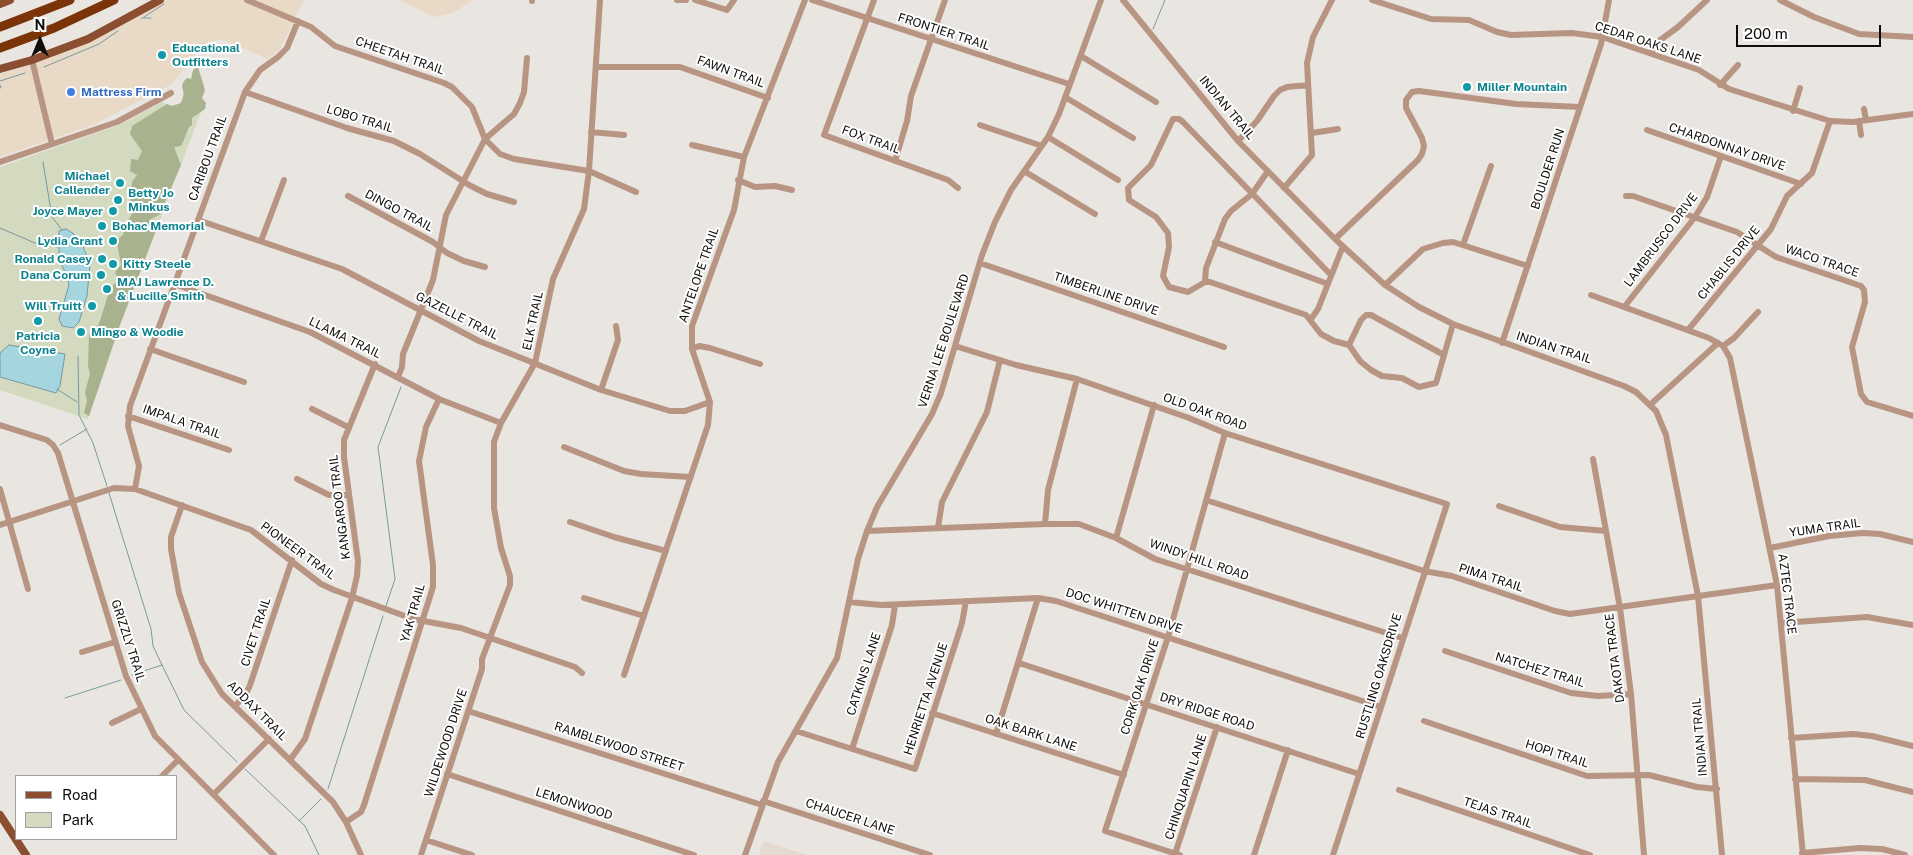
<!DOCTYPE html>
<style>
body{margin:0}
#map{position:relative;width:1913px;height:855px;overflow:hidden;background:#e9e5e0;font-family:"Public Sans",sans-serif}
canvas{display:block}
.legend{position:absolute;left:15px;top:775px;width:162px;height:65px;box-sizing:border-box;background:#fff;border:1px solid #9f9f9e;margin:0;padding:6px 9px;list-style:none;font-size:15px;color:#0f0e0c}
.legend li{display:flex;align-items:center;gap:10px;height:25px}
.legend b{width:25px;border:1px solid #9f9f9e}
.north{position:absolute;left:15px;top:15px;width:50px;height:50px;-webkit-text-stroke:4px #fff;paint-order:stroke;rotate:0deg;font-size:14px;font-weight:700;line-height:20px;text-align:center;color:#0f0e0c}
.north::after{content:'';display:block;margin:auto;width:18px;height:22px;background:#0f0e0c;clip-path:polygon(50% 0,100% 100%,50% 72%,0 100%)}
.scale{position:absolute;left:1736px;top:25px;width:145px;height:22px;box-sizing:border-box;border:2px solid #0f0e0c;border-top:0;padding-left:6px;font-size:15px;line-height:18px;white-space:nowrap;color:#0f0e0c;-webkit-text-stroke:4px #fff;paint-order:stroke}
</style>
<div id="map">
<canvas width="1913" height="855"></canvas>
<ul class="legend">
<li><b style="height:6px;background:#8c4e30"></b>Road</li>
<li><b style="height:14px;background:#d3dabf"></b>Park</li>
</ul>
<div class="north">N</div>
<div class="scale">200 m</div>
</div>
<script>
const context = document.querySelector('canvas').getContext('2d');
context.lineJoin = 'round';
function fillPath(path, color) { context.fillStyle = color; context.fill(path, 'evenodd'); }
const toPath = rows => new Path2D(rows.map(r => 'M' + r).join(''));
function stroke(path, color, width, dash) { context.strokeStyle = color; context.lineWidth = width; context.lineCap = dash ? 'butt' : 'round'; context.setLineDash(dash || []); context.stroke(path); }
function write(font, color, halo, rows, align = 'center') {
  context.font = font + ' "Public Sans",sans-serif'; context.lineWidth = 4; context.setLineDash([]); context.textBaseline = 'middle'; context.strokeStyle = halo; context.fillStyle = color; for (const [text, x, y, turn = 0] of rows) {
    context.save(); context.translate(x, y); context.rotate((+turn || 0) * Math.PI / 180); context.textAlign = isNaN(turn) ? turn : align; if (halo) context.strokeText(text, 0, 0); context.fillText(text, 0, 0); context.restore();
  }
}
const commercial = toPath([
 [164,0,304,0,280,49,268,59,221,39,204,44,172,84,93,125,0,157,0,74,40,62,110,32],
 [399,0,472,0,453,13,434,17]
]);
const built = toPath([
 [764,841,807,855,759,855]
]);
const green = toPath([
 [183,88,204,104,120,325,88,419,0,390,0,167,122,124,162,102,171,106,178,105,183,99]
]);
const forest = toPath([
 [198,67,205,90,202,98,206,103,205,109,192,118,192,125,189,127,183,142,181,146,174,147,181,165,159,215,149,220,158,225,120,325,89,416,84,413,87,401,85,392,90,374,88,366,89,334,99,324,108,295,113,293,113,285,118,281,115,272,121,265,117,243,118,239,124,234,120,228,126,226,137,232,141,224,134,225,129,219,133,212,130,207,132,182,137,175,130,171,131,159,138,160,142,151,130,134,132,126,167,104,172,106,181,103,184,94,182,86,184,81,187,78,191,79,193,70]
]);
const water = toPath([
 [66,229,74,234,82,244,90,264,87,296,79,322,73,328,62,326,59,319,69,285,67,276,59,260,59,231,66,229],
 [9,345,65,354,60,386,56,393,0,377,0,353,9,345]
]);
const stream = toPath([
 [144,18,151,18],
 [141,19,164,4],
 [1153,29,1165,0],
 [44,67,99,44,118,31],
 [0,81,25,73],
 [0,85,1,88],
 [43,162,52,217,62,230],
 [0,228,35,243,58,247],
 [78,356,79,415,93,443,107,486],
 [57,389,77,402],
 [60,445,87,429],
 [109,493,151,629,153,646,162,665,184,710,237,762],
 [386,606,395,579,378,447,401,387],
 [132,675,162,665],
 [65,698,121,680],
 [245,769,305,826,319,855],
 [328,789,383,616],
 [299,821,321,799]
]);
const minor = toPath([
 [247,0,311,27,335,46,444,83,452,87,472,107,485,139,500,154,514,159,589,171,636,192],
 [677,0,686,0],
 [695,0,727,10,734,0],
 [812,0,1069,84],
 [874,0,824,135,948,180,958,188],
 [1123,0,1238,141,1335,239,1385,285,1419,307,1453,324,1624,386,1636,392,1656,411,1666,435,1698,596,1722,855],
 [1372,0,1431,19,1469,20,1497,32,1511,35,1572,33,1602,37,1699,70,1729,89,1830,121,1853,122,1913,114],
 [1780,0,1814,17,1859,34,1913,37],
 [532,1,532,0],
 [1650,53,1659,41,1678,27,1707,0],
 [1081,56,1156,102],
 [32,60,52,144],
 [596,67,680,67,768,98],
 [1720,85,1738,65],
 [245,92,347,128,394,141,420,154,469,185,487,194,514,202],
 [1065,97,1133,138],
 [1864,109,1866,120],
 [1793,111,1800,88],
 [1859,121,1861,135],
 [980,125,1042,146],
 [1647,130,1801,184],
 [591,132,624,135],
 [1312,133,1338,129],
 [1048,137,1118,180],
 [1238,141,1257,121,1274,96,1280,90,1287,87,1308,85],
 [692,145,744,157],
 [895,161,907,121,911,96,945,0],
 [0,162,117,122,171,93],
 [1024,171,1095,214],
 [738,180,755,187,775,186,792,190],
 [1284,188,1312,155,1307,63,1313,37,1332,0],
 [348,196,433,242,447,253,464,261,485,267],
 [1626,196,1633,196,1737,232,1776,257,1861,286,1864,290,1865,302,1852,347,1861,394,1867,402,1913,416],
 [198,220,342,269,479,341,601,390,670,411,685,411,710,402],
 [1335,239,1418,160,1422,154,1424,146,1422,138,1406,108,1406,100,1412,92,1419,91,1516,104,1580,107],
 [261,241,284,180],
 [1215,242,1328,284],
 [1463,245,1491,166],
 [980,263,1224,347],
 [1330,274,1183,122,1179,119,1173,119,1151,165,1128,188,1129,200,1156,217,1168,233,1169,247,1163,276,1169,287,1188,292,1205,282,1210,282,1306,315,1321,334,1334,341,1349,345,1360,361,1371,370,1382,376,1402,378,1419,387,1436,383,1453,324],
 [1205,282,1206,268,1225,219,1231,211,1252,194,1268,171],
 [174,284,310,332,439,399,501,423],
 [1385,285,1423,249,1443,243,1453,242,1528,266],
 [1591,295,1709,338,1723,346,1730,358,1777,585,1803,855],
 [1625,306,1695,217,1707,197,1721,156],
 [1311,319,1318,309,1343,246],
 [1688,330,1771,229,1787,196,1812,173,1830,121],
 [1502,343,1601,44,1609,0],
 [1349,345,1361,320,1366,315,1371,315,1444,355],
 [955,346,1016,365,1077,379,1189,418,1225,433,1447,504,1333,855],
 [1723,346,1734,338,1758,312],
 [150,349,244,382],
 [692,349,699,346,710,348,760,364],
 [398,377,402,367,403,354,433,280,446,215,485,139,514,114,520,103,524,92,527,58],
 [601,390,618,340,616,326],
 [1651,404,1718,343],
 [312,409,348,427],
 [128,416,229,450],
 [0,425,47,440,53,445,58,453,126,676,155,736,274,855],
 [564,447,624,471,641,474,690,477],
 [1593,459,1620,608,1631,694,1644,855],
 [297,479,329,495,349,495],
 [0,489,28,589],
 [135,489,139,466,128,426,130,406,245,92,260,70,278,57,287,48,298,21],
 [1206,500,1424,571,1452,576,1555,611,1570,614,1777,585],
 [182,505,171,537,171,549,179,593,202,662,222,694,333,802,346,822,361,855],
 [1499,506,1560,527,1606,531],
 [570,522,614,537,666,551],
 [1045,524,1048,490,1077,379],
 [0,525,114,488,135,489,251,530,321,584,334,590,413,619,461,628,575,667,582,673],
 [938,528,942,502,987,412,1000,360],
 [867,531,1045,524,1079,524,1116,538,1155,559,1402,638],
 [1116,538,1154,405],
 [1770,548,1829,536,1863,533,1880,534,1913,542],
 [584,598,644,616],
 [849,602,881,605,1038,598,1056,601,1381,707],
 [1781,623,1867,617,1913,625],
 [1445,651,1571,693,1598,696,1631,694],
 [82,652,115,642],
 [1019,663,1359,774],
 [624,675,708,425,710,402,692,349,692,326,734,210,744,157,805,0],
 [235,706,246,694,250,685,292,560],
 [468,711,762,805],
 [932,713,1124,775],
 [1424,721,1587,776,1649,775,1697,787,1717,789],
 [112,723,141,709],
 [796,731,915,769,962,623,966,601],
 [996,734,1038,598],
 [1791,738,1853,734,1872,736,1913,746],
 [852,749,892,625,895,605],
 [290,760,305,739,352,598,357,576,358,561,344,457,344,440,375,364],
 [447,774,694,855],
 [162,776,178,760],
 [1795,779,1865,780,1913,792],
 [1399,790,1590,855],
 [214,794,269,739],
 [763,801,930,855],
 [346,822,361,812,364,805,433,587,433,565,419,461,426,427,439,399],
 [426,840,472,855],
 [1802,853,1860,848,1882,849,1905,855],
 [1175,854,1217,727],
 [421,855,482,669,482,659,510,585,510,576,501,548,494,508,494,442,501,423,535,363,553,279,584,209,589,171,600,0],
 [745,855,778,762,837,658,858,559,867,531,877,507,932,414,941,393,982,255,995,222,1011,190,1048,137,1059,114,1101,0],
 [1180,855,1105,831,1168,637,1225,433],
 [1254,855,1288,750]
]);
const major = toPath([
 [0,4,10,0],
 [0,69,32,60,88,39,160,0],
 [0,815,26,855]
]);
const highway = toPath([
 [0,27,70,0],
 [0,48,54,28,114,0]
]);
const markers = [
 [162,55,5,"#0f9aa8"],
 [1467,87,5,"#0f9aa8"],
 [71,92,5,"#3f7fe0"],
 [120,183,5,"#0f9aa8"],
 [118,200,5,"#0f9aa8"],
 [113,211,5,"#0f9aa8"],
 [102,226,5,"#0f9aa8"],
 [113,241,5,"#0f9aa8"],
 [102,259,5,"#0f9aa8"],
 [113,264,5,"#0f9aa8"],
 [101,275,5,"#0f9aa8"],
 [107,289,5,"#0f9aa8"],
 [92,306,5,"#0f9aa8"],
 [38,321,5,"#0f9aa8"],
 [81,332,5,"#0f9aa8"]
];
const streetNames = [
 ["FRONTIER TRAIL",944,32,18],
 ["CEDAR OAKS LANE",1648,43,18],
 ["CHEETAH TRAIL",400,56,19],
 ["FAWN TRAIL",731,72,20],
 ["INDIAN TRAIL",1227,108,50],
 ["LOBO TRAIL",360,119,17],
 ["FOX TRAIL",871,140,20],
 ["CHARDONNAY DRIVE",1727,147,19],
 ["CARIBOU TRAIL",208,158,-70],
 ["BOULDER RUN",1548,169,-72],
 ["DINGO TRAIL",399,211,28],
 ["LAMBRUSCO DRIVE",1661,240,-53],
 ["WACO TRACE",1822,261,19],
 ["CHABLIS DRIVE",1729,263,-51],
 ["ANTELOPE TRAIL",699,275,-71],
 ["TIMBERLINE DRIVE",1106,294,19],
 ["GAZELLE TRAIL",457,316,27],
 ["ELK TRAIL",533,321,-78],
 ["LLAMA TRAIL",345,338,26],
 ["VERNA LEE BOULEVARD",944,341,-72],
 ["INDIAN TRAIL",1554,348,18],
 ["OLD OAK ROAD",1205,412,20],
 ["IMPALA TRAIL",182,422,19],
 ["KANGAROO TRAIL",340,507,-97],
 ["YUMA TRAIL",1825,528,-8],
 ["PIONEER TRAIL",298,551,36],
 ["WINDY HILL ROAD",1199,560,19],
 ["PIMA TRAIL",1491,578,18],
 ["AZTEC TRACE",1787,594,83],
 ["DOC WHITTEN DRIVE",1124,611,18],
 ["YAK TRAIL",413,613,-74],
 ["CIVET TRAIL",256,632,-72],
 ["GRIZZLY TRAIL",128,641,72],
 ["DAKOTA TRACE",1615,658,-97],
 ["NATCHEZ TRAIL",1540,670,17],
 ["CATKINS LANE",864,674,-72],
 ["RUSTLING OAKSDRIVE",1379,676,-73],
 ["CORK OAK DRIVE",1140,687,-72],
 ["HENRIETTA AVENUE",926,699,-72],
 ["ADDAX TRAIL",257,711,45],
 ["DRY RIDGE ROAD",1207,712,18],
 ["OAK BARK LANE",1031,733,18],
 ["INDIAN TRAIL",1700,737,-95],
 ["WILDEWOOD DRIVE",446,743,-72],
 ["RAMBLEWOOD STREET",619,747,18],
 ["HOPI TRAIL",1557,754,18],
 ["CHINQUAPIN LANE",1186,787,-72],
 ["LEMONWOOD",574,804,18],
 ["TEJAS TRAIL",1498,813,19],
 ["CHAUCER LANE",850,817,18]
];
const cultureNames = [
 ["Educational",172,48],
 ["Outfitters",172,62],
 ["Miller Mountain",1477,87],
 ["Michael",110,176,"right"],
 ["Callender",110,190,"right"],
 ["Betty Jo",128,193],
 ["Minkus",128,207],
 ["Joyce Mayer",103,211,"right"],
 ["Bohac Memorial",112,226],
 ["Lydia Grant",103,241,"right"],
 ["Ronald Casey",92,259,"right"],
 ["Kitty Steele",123,264],
 ["Dana Corum",91,275,"right"],
 ["MAJ Lawrence D.",117,282],
 ["& Lucille Smith",117,296],
 ["Will Truitt",82,306,"right"],
 ["Mingo & Woodie",91,332],
 ["Patricia",38,336,"center"],
 ["Coyne",38,350,"center"]
];
const shopNames = [
 ["Mattress Firm",81,92]
];
fillPath(commercial, '#e8dac7');
fillPath(built, '#e4dacf');
fillPath(green, '#d3dabf');
fillPath(forest, '#a9b28e');
fillPath(water, '#a5d5de');
stroke(water, '#78999f', 1);
stroke(stream, '#78999f', 1);
stroke(minor, '#b89483', 6);
stroke(major, '#8c4e30', 8);
stroke(highway, '#7b3408', 9);
for (const [x, y, r, color] of markers) { const dot = new Path2D(); dot.arc(x, y, r, 0, 2 * Math.PI); context.fillStyle = color; context.fill(dot); stroke(dot, '#fff', 2); }
write('12px', '#0f0e0c', '#fff', streetNames);
write('bold 12px', '#0d838f', '#fff', cultureNames, 'left');
write('bold 12px', '#366cbe', '#fff', shopNames, 'left');
</script>
